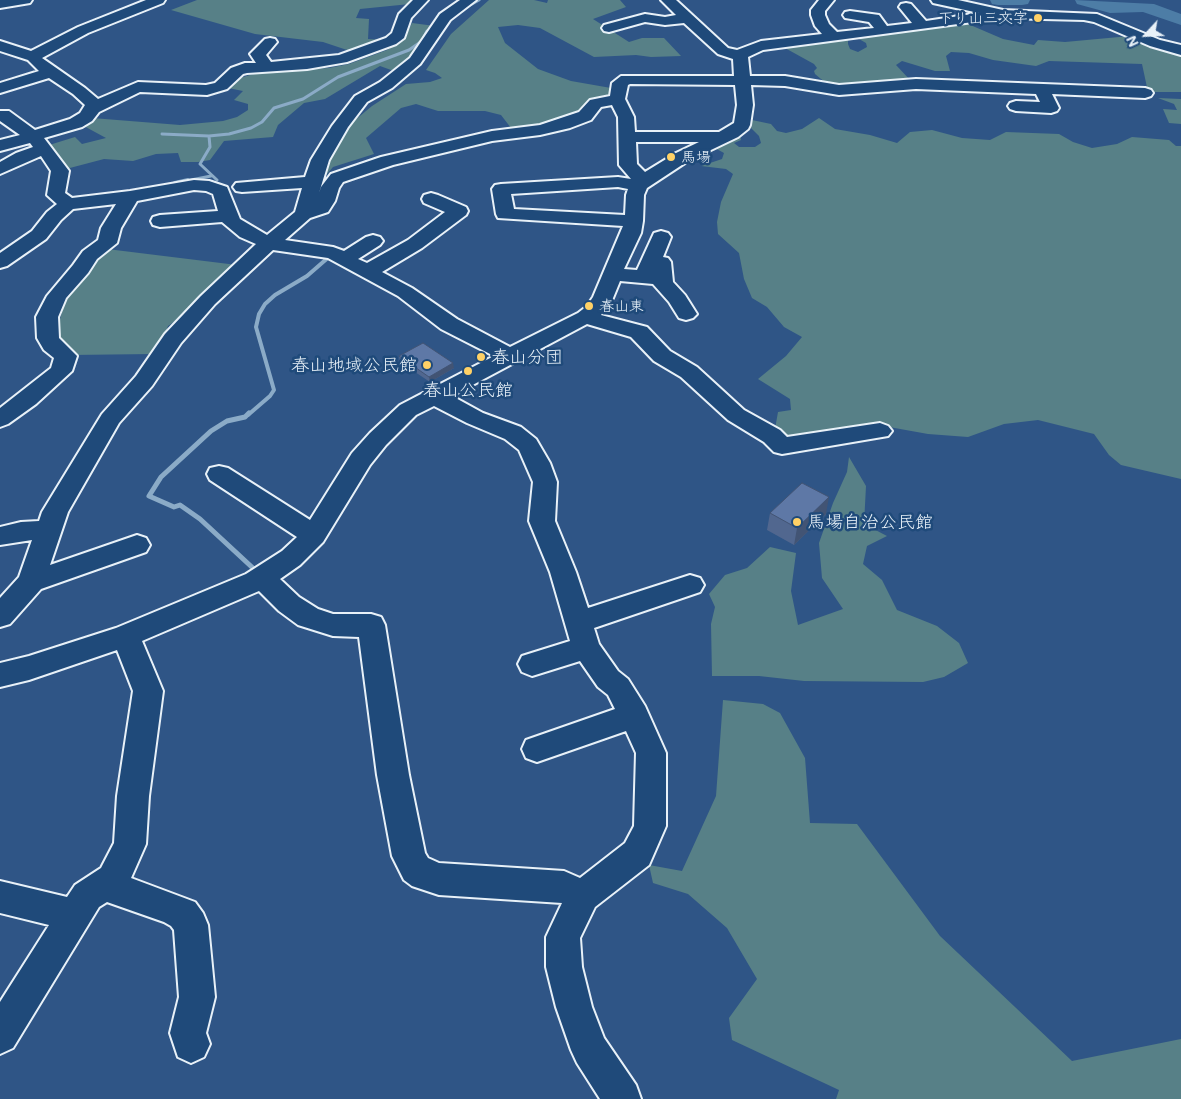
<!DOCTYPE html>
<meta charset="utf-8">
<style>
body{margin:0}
#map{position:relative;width:1181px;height:1099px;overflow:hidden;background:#2f5586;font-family:Mali,sans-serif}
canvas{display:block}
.north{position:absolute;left:1121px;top:10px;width:50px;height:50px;-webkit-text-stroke:4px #1f4a7a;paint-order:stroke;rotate:245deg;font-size:14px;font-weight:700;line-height:20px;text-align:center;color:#e8f1f8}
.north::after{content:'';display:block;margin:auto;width:18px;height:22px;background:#e8f1f8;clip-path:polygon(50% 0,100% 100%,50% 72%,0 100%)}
</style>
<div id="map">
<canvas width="1181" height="1099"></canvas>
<div class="north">N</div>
</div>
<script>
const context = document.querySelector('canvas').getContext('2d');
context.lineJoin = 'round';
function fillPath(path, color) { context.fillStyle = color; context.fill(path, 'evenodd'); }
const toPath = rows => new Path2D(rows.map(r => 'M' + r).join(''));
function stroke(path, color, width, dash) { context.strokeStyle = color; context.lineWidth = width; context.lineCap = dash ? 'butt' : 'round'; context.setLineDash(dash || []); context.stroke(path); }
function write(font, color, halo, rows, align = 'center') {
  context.font = font + ' Mali,"Klee One",sans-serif'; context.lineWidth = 5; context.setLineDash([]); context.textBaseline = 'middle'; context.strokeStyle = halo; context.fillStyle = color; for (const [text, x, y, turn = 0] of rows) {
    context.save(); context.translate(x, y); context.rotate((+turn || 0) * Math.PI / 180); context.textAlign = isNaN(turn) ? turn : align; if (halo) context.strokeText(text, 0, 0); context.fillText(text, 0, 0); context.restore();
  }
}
const green = toPath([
 [197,0,415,0,410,4,360,9,356,18,369,19,368,39,385,40,353,52,323,42,255,34,171,10],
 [489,0,534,0,547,3,548,0,620,0,626,7,593,19,629,42,642,38,664,38,681,56,651,57,636,55,594,57,540,28,518,25,498,27,505,43,538,69,571,81,611,88,611,96,575,118,524,130,511,128,501,115,485,111,438,111,416,104,401,108,366,138,374,154,333,167,321,181,325,165,349,125,372,106,406,84,430,82,442,78,435,73,426,70,451,34],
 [412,23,435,26,402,74,380,66,325,99,304,103,278,125,273,137,224,141,210,160,198,162,181,162,178,153,156,154,133,161,104,159,66,169,64,163,46,146,75,137,82,144,106,138,82,125,92,118,180,125,223,121,237,117,248,110,248,104,234,100,243,91,223,87,237,79,263,71,329,68,349,64,387,50,399,43,407,33],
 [968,24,1003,39,1034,45,1038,40,1065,42,1130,36,1181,54,1181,92,1148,92,1142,64,1049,61,1036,66,993,60,969,53,951,52,946,56,950,71,935,71,902,61,896,65,911,81,850,87,827,84,815,74,814,71,817,68,814,64,785,48,848,38,848,44,850,49,858,52,867,47,866,43,859,39,863,37],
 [1158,98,1181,99,1181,124,1169,123,1163,109,1177,110,1174,104],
 [819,118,835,129,870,135,897,143,910,132,932,130,962,138,990,140,1006,132,1059,134,1073,142,1092,148,1117,144,1132,137,1169,140,1176,146,1181,146,1181,479,1121,465,1109,455,1094,434,1038,420,1004,424,968,437,928,434,878,425,783,442,775,429,778,412,791,410,790,399,758,379,786,356,802,337,784,327,767,307,752,298,744,279,739,253,718,234,717,222,721,202,733,174,726,169,701,166,722,159,724,153,713,147,740,135,741,140,734,143,739,147,755,147,761,143,759,136,751,128,752,120,771,124,777,131,786,133,802,129],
 [107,249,237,265,191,310,168,326,161,346,153,354,70,355,58,338,59,323,66,297,95,255],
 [849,457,866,486,864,524,887,536,867,546,863,564,882,580,897,610,937,626,959,643,968,663,944,677,923,682,804,681,759,676,712,676,711,624,715,607,709,594,725,575,747,568,770,547,796,553,791,591,798,625,843,609,822,578,819,543,833,503,847,472],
 [723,700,763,704,780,713,805,758,810,823,857,824,940,936,1072,1061,1181,1039,1181,1099,836,1099,839,1090,732,1040,729,1018,757,979,727,928,688,894,653,883,649,865,682,871,716,796]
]);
const streamFar2 = toPath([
 [463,9,479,0],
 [162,134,209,136,229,134,251,128,262,122,274,108,303,99,338,77,409,50,422,41,427,31,431,31],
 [209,136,210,147,200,164,217,180],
 [181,182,211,176]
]);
const streamFar1 = toPath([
 [175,183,188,180],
 [248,415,270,396,274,390,256,327,259,314,265,304,275,295,307,276,330,256]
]);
const stream = toPath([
 [249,413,245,417,227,421,211,431,161,477,149,496,174,507,180,505,200,519,255,570]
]);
const river = toPath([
 [990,0,1030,0,1028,4,1022,5,998,5,992,4,990,0],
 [1075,0,1154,4,1181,14,1181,25,1143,12,1110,13,1077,4,1075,0]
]);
const minor = toPath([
 [0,0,32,0,30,3,0,8,0,0],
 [146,0,165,0,163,3,88,33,42,58,85,88,98,99,138,82,206,85,215,83,231,68,245,63,256,63,250,54,265,39,270,38,275,39,277,42,266,55,271,62,339,55,386,38,392,33,399,14,413,0,428,0,411,18,404,38,396,44,347,62,307,69,247,73,243,74,227,89,207,95,140,92,99,112,92,121,82,127,44,138,69,171,65,193,72,198,130,191,194,180,209,181,227,187,240,219,267,235,295,212,302,188,242,192,236,191,233,187,236,183,305,177,311,160,332,126,355,96,380,82,410,58,440,14,460,0,476,0,450,20,420,64,392,88,367,102,348,127,329,160,319,193,321,187,331,174,381,157,492,131,540,125,579,112,590,100,610,96,612,83,621,76,734,76,733,59,718,54,684,23,665,25,645,22,609,32,604,31,602,28,604,25,645,14,665,17,676,15,661,0,676,0,728,48,737,50,761,41,822,34,815,26,811,15,811,10,819,0,834,0,825,11,825,15,829,24,837,32,874,28,869,22,845,18,843,15,845,12,850,11,879,15,887,26,912,23,899,7,901,4,906,3,911,4,926,21,979,13,933,3,931,0,958,0,1003,10,1097,14,1160,40,1181,45,1181,55,1150,46,1094,22,1084,20,1003,18,763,50,748,57,750,76,785,76,839,85,916,79,1145,88,1151,90,1153,93,1151,96,1145,98,1052,94,1059,108,1057,111,1051,113,1016,111,1010,109,1008,106,1010,103,1016,101,1040,102,1036,94,916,89,839,95,785,86,751,85,753,105,750,125,748,129,738,137,688,161,647,188,644,195,643,221,641,233,624,269,637,270,654,233,661,231,668,233,671,237,663,257,668,258,671,262,673,282,685,295,697,314,693,318,686,320,679,318,669,302,653,284,620,281,613,298,601,315,647,327,670,351,697,367,744,410,780,430,787,437,880,423,888,426,892,431,888,436,782,454,774,452,764,442,728,420,681,377,654,361,631,337,587,324,452,396,483,413,521,427,536,439,550,463,557,482,555,521,576,572,588,608,690,575,700,578,704,585,700,592,594,628,599,644,618,671,628,679,645,706,666,753,666,826,649,865,595,907,580,938,582,967,592,1007,604,1038,636,1085,641,1099,600,1099,577,1063,571,1050,556,1007,546,967,546,937,562,903,439,895,412,886,404,880,392,856,377,775,359,637,333,636,298,625,279,611,259,591,142,641,163,691,149,796,146,844,131,878,195,902,203,913,208,925,215,997,206,1033,210,1044,204,1057,191,1063,178,1057,170,1033,179,997,174,930,171,926,164,922,107,902,99,907,13,1048,0,1054,0,1002,49,925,0,913,0,881,67,897,75,885,101,868,114,843,117,796,133,691,117,650,29,680,0,687,0,663,29,656,116,628,246,574,282,551,297,537,210,480,207,474,210,468,219,466,228,468,310,520,352,453,370,433,400,405,494,356,441,329,398,296,328,258,273,250,215,304,181,343,152,386,119,423,68,512,50,565,137,535,146,538,150,545,146,552,41,589,10,624,0,627,0,598,19,577,32,540,0,545,0,527,21,522,39,521,42,512,102,414,136,376,165,334,201,296,256,244,240,237,222,222,160,227,153,225,151,221,153,217,160,215,218,211,213,194,206,191,194,190,137,201,121,228,117,243,97,259,88,273,66,298,58,317,59,338,77,356,72,371,36,404,8,424,0,427,0,408,51,368,54,358,44,350,37,338,36,317,47,296,73,265,83,251,98,240,101,228,116,204,73,209,61,220,46,239,7,266,0,268,0,253,32,231,47,212,57,204,47,195,51,171,41,156,0,174,0,162,16,153,33,147,30,143,0,151,0,140,20,135,0,121,0,111,9,111,35,130,70,119,80,113,85,105,73,94,49,78,0,93,0,83,39,71,28,60,0,51,0,41,31,51,78,27,146,0],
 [630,84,735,85,737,105,734,123,719,132,635,132,634,117,625,99,628,85,630,84],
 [612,105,618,117,619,165,631,179,618,177,501,184,495,185,492,189,496,214,498,218,623,226,593,297,587,306,578,313,510,347,457,319,412,288,382,272,422,248,466,215,468,211,466,207,438,195,431,193,424,195,422,199,424,203,445,212,408,240,367,263,358,259,380,245,383,241,380,237,373,235,366,237,344,251,333,247,285,240,310,218,328,212,335,201,339,188,343,182,393,165,492,141,540,135,570,128,591,120,601,107,612,105],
 [636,142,699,142,676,153,645,172,637,164,636,142],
 [618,187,628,189,626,195,625,215,514,209,511,194,618,187],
 [434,406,467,423,505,439,519,450,533,482,529,521,550,572,570,641,522,656,518,664,522,672,532,676,580,661,598,687,608,695,615,709,526,740,522,749,526,758,537,762,626,731,636,753,634,826,625,843,580,878,564,871,439,863,428,858,425,853,409,775,385,625,381,617,371,614,333,614,318,609,299,597,280,579,300,565,323,542,370,465,386,445,416,415,434,406]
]);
const wall = toPath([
 [399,356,454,368,430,382,400,362],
 [770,513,826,514,794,545,767,530]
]);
const shadedWall = toPath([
 [453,363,454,368,430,382,429,377],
 [829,497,826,514,794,545,797,528]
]);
const building = toPath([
 [423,343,453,363,429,377,399,356,423,343],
 [802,483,829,497,797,528,770,513,802,483]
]);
const markers = [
 [1038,18,5,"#ffd166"],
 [671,157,5,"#ffd166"],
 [589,306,5,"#ffd166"],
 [481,357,5,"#ffd166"],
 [427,365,5,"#ffd166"],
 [468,371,5,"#ffd166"],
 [797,522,5,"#ffd166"]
];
const farPoinames = [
 ["下り山三文字",1028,18,"right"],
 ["馬場",681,157],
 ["春山東",599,306]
];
const poiNames = [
 ["春山分団",491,357],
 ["春山地域公民館",417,365,"right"],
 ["春山公民館",468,390,"center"],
 ["馬場自治公民館",807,522]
];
fillPath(green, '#578087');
stroke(streamFar2, '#8babc7', 3);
stroke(streamFar1, '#8babc7', 4);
stroke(stream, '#8babc7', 5);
fillPath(river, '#4d7da6');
stroke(minor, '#e8f1f8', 4);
fillPath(minor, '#1f4a7a');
fillPath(wall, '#51678f');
fillPath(shadedWall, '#425474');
fillPath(building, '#5e78a6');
stroke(building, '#425474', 1);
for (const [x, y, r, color] of markers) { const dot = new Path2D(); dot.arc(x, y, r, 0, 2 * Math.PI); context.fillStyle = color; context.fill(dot); stroke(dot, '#1f4a7a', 2); }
write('15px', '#e8f1f8', '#1f4a7a', farPoinames, 'left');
write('18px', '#e8f1f8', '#1f4a7a', poiNames, 'left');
</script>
